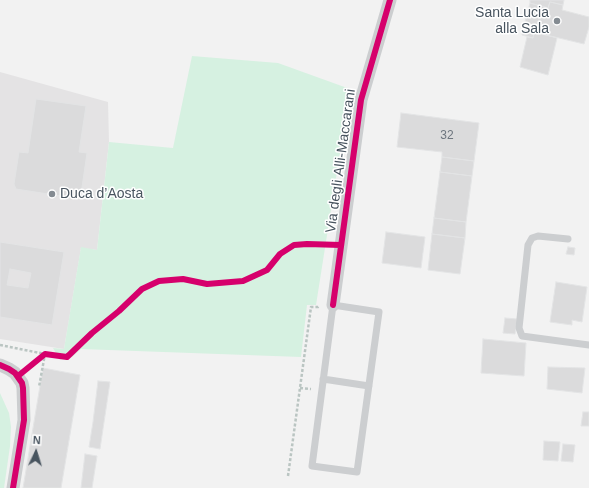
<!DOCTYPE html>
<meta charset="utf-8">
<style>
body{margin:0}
#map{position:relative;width:589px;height:488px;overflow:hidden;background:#f2f2f2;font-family:Arial,sans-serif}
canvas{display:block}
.north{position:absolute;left:16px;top:432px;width:40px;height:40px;-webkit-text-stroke:3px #fff;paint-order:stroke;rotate:4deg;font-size:11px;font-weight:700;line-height:16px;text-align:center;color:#48545f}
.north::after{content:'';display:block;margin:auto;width:14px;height:18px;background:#48545f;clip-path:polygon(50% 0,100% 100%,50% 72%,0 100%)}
</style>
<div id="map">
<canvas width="589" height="488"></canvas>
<div class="north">N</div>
</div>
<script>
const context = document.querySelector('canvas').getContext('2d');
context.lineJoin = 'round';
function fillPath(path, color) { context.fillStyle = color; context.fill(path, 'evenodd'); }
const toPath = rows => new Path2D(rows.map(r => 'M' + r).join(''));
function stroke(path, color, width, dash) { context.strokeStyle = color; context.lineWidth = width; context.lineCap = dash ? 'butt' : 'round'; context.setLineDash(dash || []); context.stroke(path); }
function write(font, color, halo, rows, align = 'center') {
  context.font = font + ' Arial,sans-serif'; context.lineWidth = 3; context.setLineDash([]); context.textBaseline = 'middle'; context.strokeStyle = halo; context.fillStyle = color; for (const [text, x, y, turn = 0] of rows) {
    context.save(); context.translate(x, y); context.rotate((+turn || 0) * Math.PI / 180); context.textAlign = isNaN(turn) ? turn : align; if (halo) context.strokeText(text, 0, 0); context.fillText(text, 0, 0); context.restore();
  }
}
const education = toPath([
 [0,72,108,102,109,142,97,250,81,248,64,349,0,339]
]);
const green = toPath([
 [192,56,278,63,350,89,316,305,307,305,301,357,81,349,72,357,60,360,53,348,64,349,81,247,97,250,109,142,173,148],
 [0,393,9,413,11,427,10,446,4,488,0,488]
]);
const building = toPath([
 [530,0,564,0,563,5,550,2,548,8,530,3,530,0],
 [550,2,563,5,562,10,589,17,589,27,584,44,534,32,535,27,524,25,530,3,548,8,550,2],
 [524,25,535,27,533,38,522,35,524,25],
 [534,32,557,38,548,75,520,67,527,37,533,38,534,32],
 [36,99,86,106,79,152,87,153,81,194,78,197,74,198,16,189,14,184,19,152,28,153,36,99],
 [401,113,479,123,474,161,442,157,442,152,397,147,401,113],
 [442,157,474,161,472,176,440,172,442,157],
 [440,172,472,176,466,222,434,218,440,172],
 [434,218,466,222,465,238,432,234,434,218],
 [386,232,425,237,421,268,382,263,386,232],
 [432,234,465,238,460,274,428,270,432,234],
 [0,242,64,252,52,325,0,317,0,242],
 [10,269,31,273,28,288,7,285,10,269],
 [568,247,575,248,574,255,566,254,568,247],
 [556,282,587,287,582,322,572,320,572,325,550,322,556,282],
 [505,318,517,319,515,334,503,333,505,318],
 [483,339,526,343,524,376,481,373,483,339],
 [548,367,585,368,582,393,547,389,548,367],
 [43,368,80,375,61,488,23,488,43,368],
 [98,381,110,382,100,449,89,447,93,422,98,381],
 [583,412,589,412,589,426,581,426,583,412],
 [544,441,560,442,558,461,543,460,544,441],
 [563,444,575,445,573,462,561,461,563,444],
 [85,454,97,456,92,488,81,488,85,454]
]);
const path = toPath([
 [0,345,45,354,39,387],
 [300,388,311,389],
 [288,476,311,307,318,307,319,306]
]);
const service = toPath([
 [568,239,538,236,532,238,528,245,519,328,522,336,589,345],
 [333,305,379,312,357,472,312,466,333,305],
 [323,379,369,386]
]);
const minor = toPath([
 [333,305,361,100,390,0],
 [0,365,9,369,15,373,22,383,23,388,24,420,13,488]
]);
const cycleway = toPath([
 [333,305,361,100,390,0],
 [0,365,9,369,15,373,22,383,23,388,24,420,13,488],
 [18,376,45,354,67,357,92,333,119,311,142,289,159,281,183,279,207,284,243,281,267,270,280,254,294,245,307,244,341,245]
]);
const markers = [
 [557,21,4,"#848b92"],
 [52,194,4,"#848b92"]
];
const numberNames = [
 ["32",447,136]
];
const poiNames = [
 ["Santa Lucia",549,13],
 ["alla Sala",549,29],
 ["Duca d’Aosta",60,194,"left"]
];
const streetNames = [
 ["Via degli Alli-Maccarani",341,161,-82]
];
fillPath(education, '#e4e3e4');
fillPath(green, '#d6f1e1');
fillPath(building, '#dbdbdc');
stroke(building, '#e3e4e5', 1);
stroke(path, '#bac5c2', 2.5, [3, 2]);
stroke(service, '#ccced0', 7);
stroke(minor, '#ccced0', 13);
stroke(cycleway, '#d6006c', 6);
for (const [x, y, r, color] of markers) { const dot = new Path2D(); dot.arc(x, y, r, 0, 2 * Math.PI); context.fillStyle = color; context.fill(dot); stroke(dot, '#fff', 1.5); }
write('12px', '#6e767f', null, numberNames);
write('14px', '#48545f', '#fff', poiNames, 'right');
write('14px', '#48545f', '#fff', streetNames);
</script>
